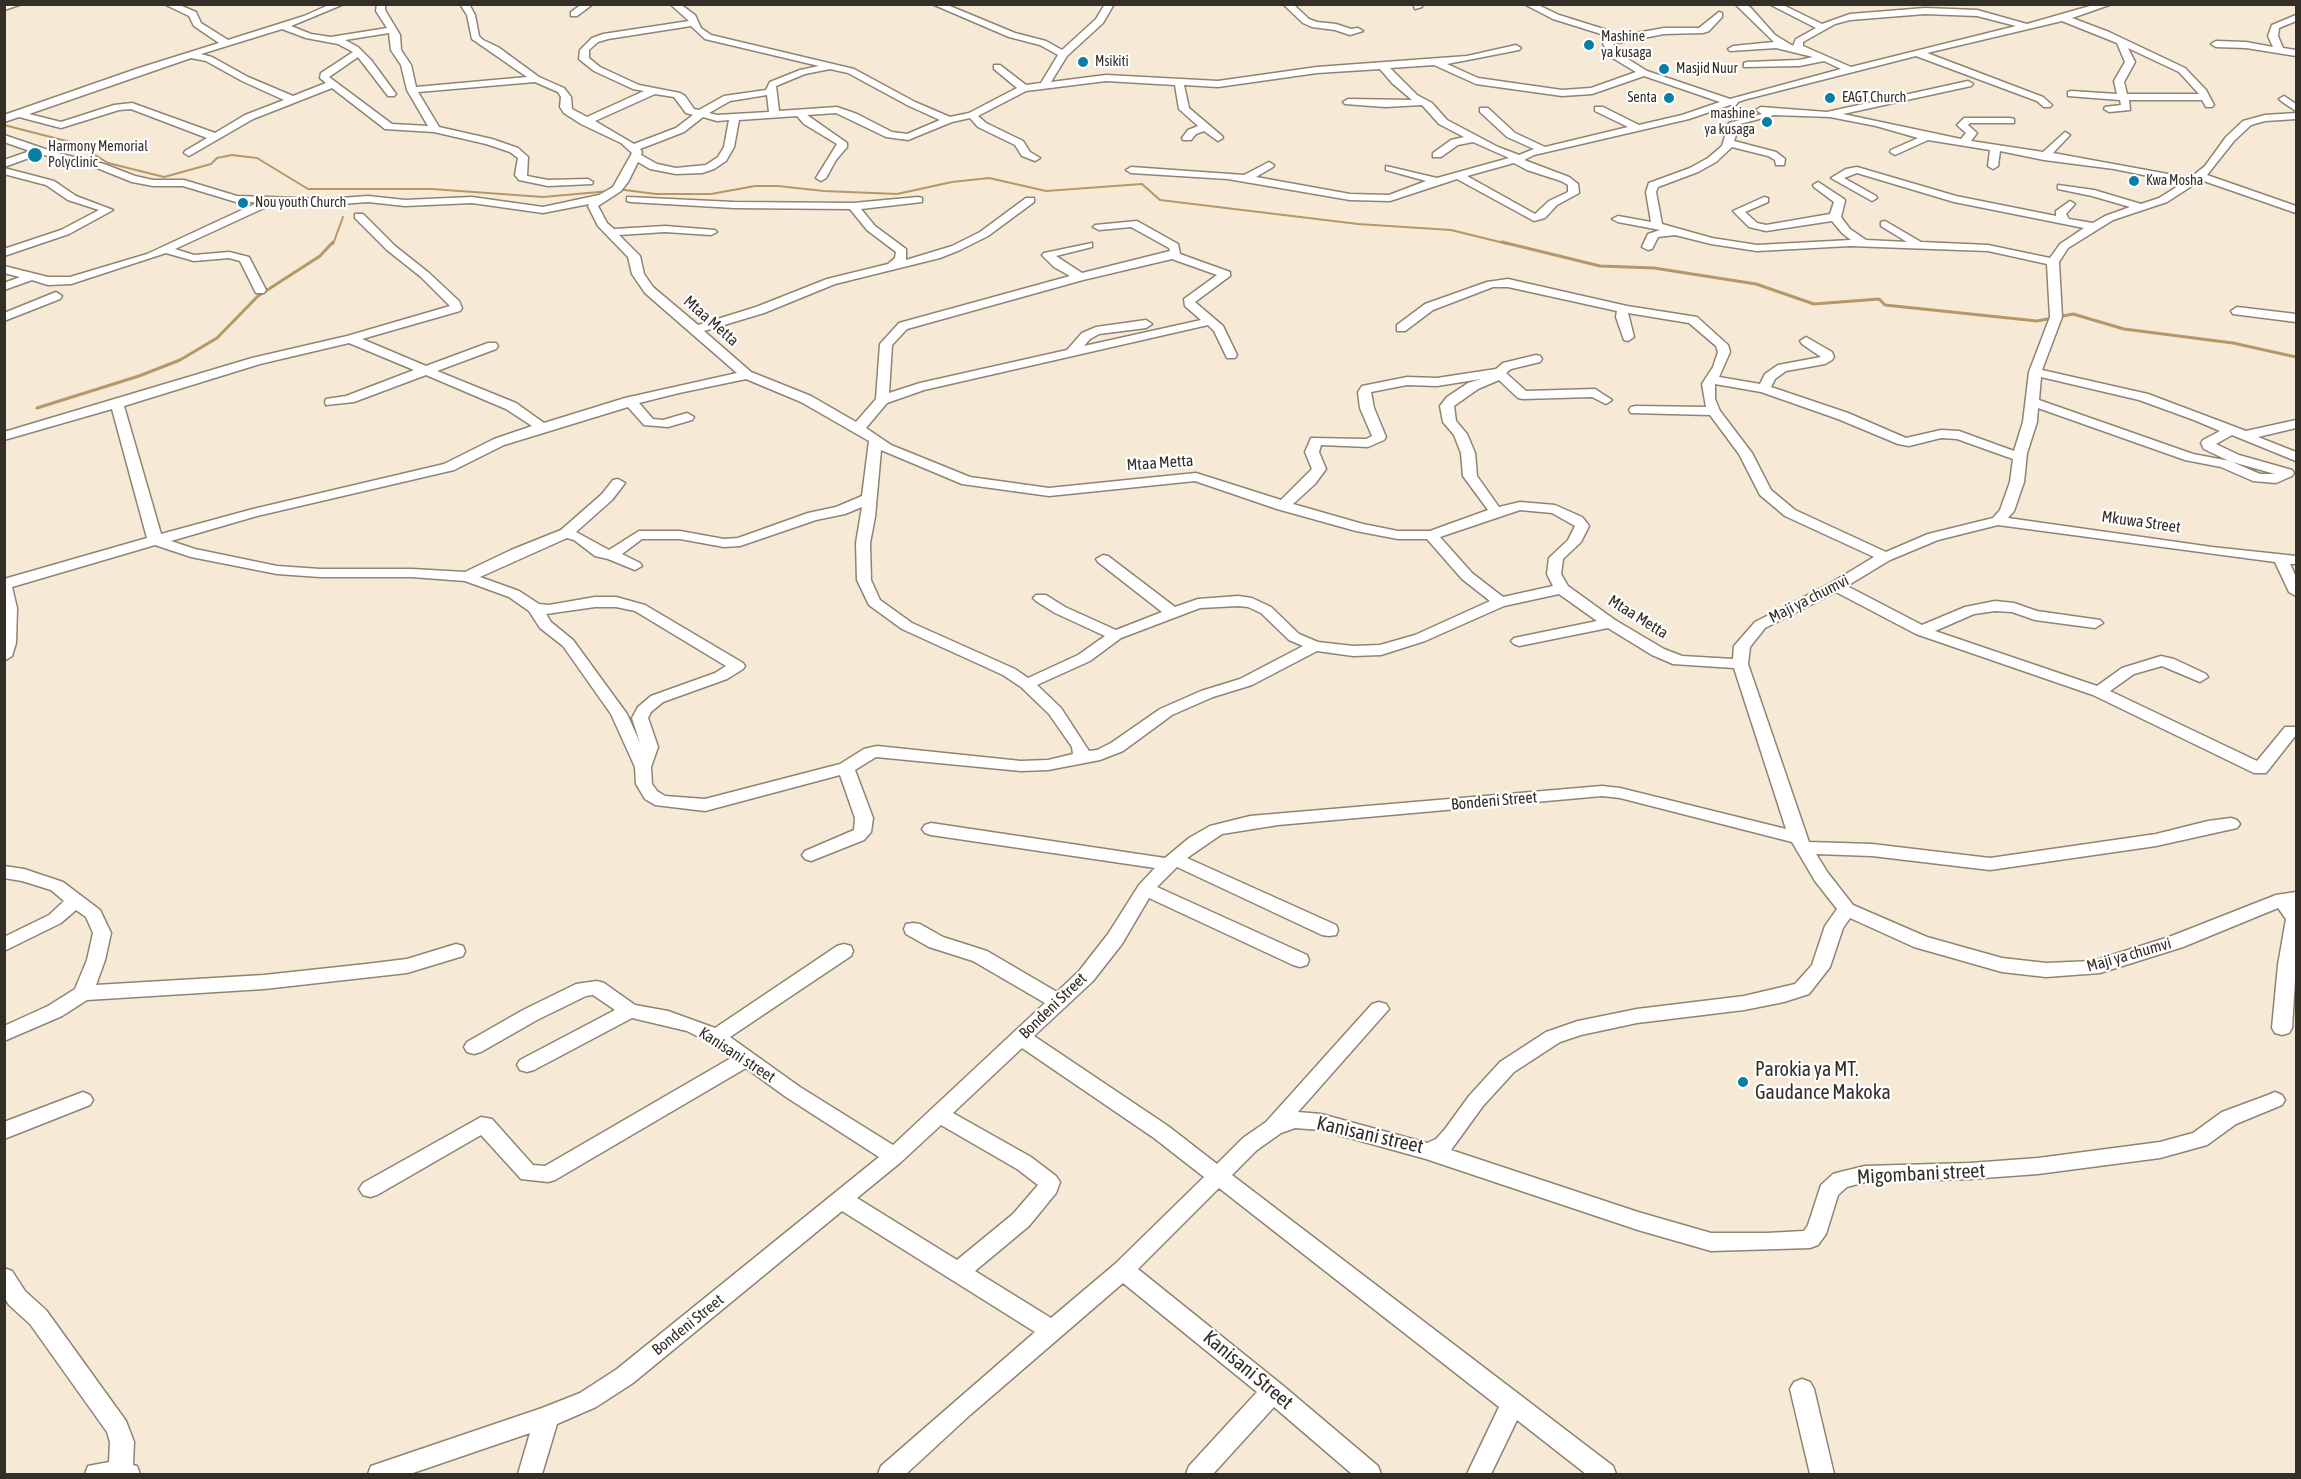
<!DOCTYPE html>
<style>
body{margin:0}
#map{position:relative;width:2301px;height:1479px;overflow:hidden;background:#f6e9d6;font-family:"Asap Condensed",sans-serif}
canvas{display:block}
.frame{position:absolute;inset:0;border:6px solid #332f27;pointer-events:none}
</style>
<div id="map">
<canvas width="2301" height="1479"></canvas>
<div class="frame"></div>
</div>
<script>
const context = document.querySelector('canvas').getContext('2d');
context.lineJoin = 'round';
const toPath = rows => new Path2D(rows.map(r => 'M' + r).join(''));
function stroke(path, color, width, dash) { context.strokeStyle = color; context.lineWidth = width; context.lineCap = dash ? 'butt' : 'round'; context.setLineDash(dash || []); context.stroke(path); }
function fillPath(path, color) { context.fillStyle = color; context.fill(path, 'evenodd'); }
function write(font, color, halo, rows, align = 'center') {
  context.font = font + ' "Asap Condensed",sans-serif'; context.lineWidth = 4.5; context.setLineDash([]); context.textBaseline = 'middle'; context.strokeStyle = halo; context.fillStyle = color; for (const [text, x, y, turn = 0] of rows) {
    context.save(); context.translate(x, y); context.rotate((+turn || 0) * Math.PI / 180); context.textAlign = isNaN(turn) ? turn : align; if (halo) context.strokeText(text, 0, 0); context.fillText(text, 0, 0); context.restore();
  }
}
const streamFar1 = toPath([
 [4,125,78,144,108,163,164,177,211,164,217,158,232,155,257,158,308,189,432,189,543,197,610,191],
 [617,189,656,194,711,194,755,186,778,186,824,191,897,194,952,182,989,178,1046,191,1142,184,1160,200,1358,224,1451,230,1508,244],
 [333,244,343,217]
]);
const stream = toPath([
 [1502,242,1600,266,1654,268,1756,284,1814,304,1879,299,1885,305,2037,321,2073,314,2124,329,2233,343,2296,357],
 [37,408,139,376,180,360,217,338,258,296,320,256,333,242]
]);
const minor = toPath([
 [4,4,22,4,4,10,4,4],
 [164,4,177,4,196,12,201,23,228,40,304,16,331,4,344,4,291,26,311,34,331,37,387,28,376,11,377,4,385,4,385,10,400,35,401,50,411,65,416,87,527,77,472,39,467,15,460,4,469,4,475,15,479,36,483,40,498,47,539,77,564,88,571,97,572,109,587,117,644,91,633,89,594,71,579,59,580,50,592,38,603,34,689,21,670,4,680,4,695,15,701,28,711,35,854,69,915,102,950,117,969,113,1017,88,994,69,994,65,1000,65,1026,85,1041,83,1058,55,1040,45,1009,37,932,4,945,4,1015,33,1046,41,1062,50,1096,19,1105,4,1114,4,1103,23,1067,56,1051,82,1106,75,1218,81,1317,67,1467,56,1516,45,1521,48,1519,50,1447,64,1478,78,1562,90,1591,88,1636,72,1611,57,1603,44,1607,40,1601,34,1553,19,1524,4,1536,4,1559,15,1607,30,1614,37,1664,28,1699,28,1719,12,1722,13,1722,17,1709,31,1703,33,1664,34,1613,44,1618,53,1647,71,1730,99,1841,69,1824,61,1799,66,1744,67,1744,63,1747,62,1799,60,1813,57,1776,48,1730,51,1728,49,1733,46,1774,42,1735,4,1746,4,1751,8,1775,35,1793,46,1796,39,1816,28,1769,4,1781,4,1822,24,1850,14,1925,8,1977,10,2027,24,2097,4,2112,4,2072,18,2109,32,2185,68,2206,90,2214,105,2212,107,2206,107,2202,100,2129,100,2130,110,2109,112,2104,109,2105,107,2121,105,2120,100,2068,96,2068,92,2071,91,2117,94,2114,81,2125,62,2117,43,2062,21,1927,53,2043,97,2052,105,2050,107,2044,107,2037,101,1916,56,1747,99,1738,102,1736,105,1730,105,1689,119,1534,155,1524,160,1569,177,1578,184,1579,193,1557,205,1545,218,1534,221,1457,179,1390,201,1350,200,1228,179,1131,173,1126,170,1131,167,1244,175,1269,162,1274,165,1273,167,1256,177,1350,194,1389,195,1426,181,1386,170,1386,166,1437,178,1509,158,1473,142,1458,145,1441,157,1433,157,1433,153,1451,140,1464,137,1439,124,1422,105,1385,107,1345,104,1343,102,1348,99,1412,100,1392,83,1380,69,1317,73,1218,87,1184,85,1189,108,1222,136,1223,138,1218,141,1204,131,1196,134,1191,140,1183,140,1182,138,1188,130,1198,126,1179,109,1175,85,1106,81,1026,91,978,116,986,123,1023,141,1030,152,1040,158,1035,161,1022,156,1015,145,978,127,970,118,952,122,908,140,886,137,836,113,807,115,847,143,847,147,836,160,826,178,821,181,816,178,837,144,804,124,797,116,739,120,734,147,726,161,714,169,702,173,676,174,650,169,638,162,628,182,621,191,598,206,607,223,614,229,665,226,715,230,717,232,711,235,665,232,619,235,640,256,644,274,653,287,698,325,756,307,827,279,888,264,895,258,896,252,867,230,850,209,734,208,631,202,627,201,627,197,734,202,853,203,918,197,922,198,922,202,861,209,875,226,906,249,906,260,952,246,980,232,1026,198,1034,198,1034,202,988,236,960,250,940,258,835,284,764,313,704,331,751,372,811,396,856,422,876,399,880,344,899,323,1070,276,1054,267,1042,255,1044,253,1092,243,1092,247,1056,256,1082,273,1170,251,1169,248,1131,227,1099,230,1093,227,1095,225,1137,221,1178,244,1180,254,1230,272,1230,276,1195,302,1223,326,1237,355,1235,358,1227,358,1214,331,1208,325,924,390,887,403,866,428,891,445,970,477,1049,488,1196,473,1281,500,1312,469,1305,452,1311,438,1366,439,1372,436,1360,408,1358,392,1362,386,1407,377,1437,378,1496,369,1503,363,1536,355,1540,356,1542,359,1540,362,1511,369,1506,373,1526,391,1595,389,1612,400,1606,404,1592,397,1523,399,1518,398,1499,380,1478,389,1454,406,1456,421,1467,434,1475,453,1477,476,1499,507,1520,502,1555,505,1582,517,1587,523,1589,526,1581,542,1563,559,1561,574,1568,586,1615,620,1664,649,1682,656,1733,659,1734,646,1755,622,1831,583,1874,557,1785,516,1760,495,1739,454,1710,415,1631,413,1629,410,1631,407,1636,406,1706,407,1702,384,1713,367,1718,352,1716,346,1689,323,1628,313,1634,337,1628,341,1624,340,1616,317,1617,311,1508,287,1493,287,1433,310,1405,331,1397,331,1397,325,1425,304,1487,282,1508,279,1627,306,1697,317,1728,345,1730,352,1719,377,1760,384,1765,374,1778,365,1821,357,1802,344,1800,341,1806,337,1832,352,1834,357,1832,360,1825,364,1786,371,1775,379,1771,387,1848,413,1906,438,1941,430,1959,431,2014,451,2023,422,2029,372,2050,317,2047,264,1988,251,1850,246,1757,251,1711,244,1675,235,1658,237,1652,249,1648,250,1642,247,1648,234,1660,230,1618,222,1612,219,1618,216,1651,222,1646,192,1649,183,1690,168,1708,158,1722,146,1729,123,1762,114,1756,110,1761,107,1827,112,1968,81,1973,84,1971,86,1843,114,1961,139,1966,133,1957,125,1964,118,2010,118,2014,119,2014,123,1970,123,1968,125,1977,133,1971,141,2043,152,2065,132,2070,135,2053,153,2190,178,2205,166,2226,137,2243,121,2265,115,2296,113,2296,119,2265,121,2251,125,2234,141,2207,175,2296,206,2296,213,2201,180,2167,202,2113,220,2068,248,2059,262,2062,317,2042,370,2148,394,2246,431,2296,420,2296,428,2258,437,2296,452,2296,461,2232,435,2216,444,2239,455,2292,470,2294,473,2292,476,2276,483,2253,481,2221,467,2185,460,2038,408,2037,422,2027,453,2024,482,2014,511,2008,518,2212,547,2296,556,2296,564,2290,564,2296,577,2296,596,2289,592,2275,562,1998,525,1938,540,1890,560,1847,586,1922,625,1965,607,1995,601,2014,603,2037,611,2100,620,2103,623,2095,628,2035,620,2012,612,1995,611,1974,614,1935,631,2097,686,2122,668,2161,656,2174,659,2206,674,2208,677,2200,682,2162,666,2134,674,2110,691,2257,761,2285,727,2296,727,2296,735,2266,773,2254,773,2093,695,1916,634,1836,592,1765,628,1750,647,1748,664,1809,842,1872,844,1990,858,2156,834,2208,821,2231,818,2237,820,2240,824,2237,828,2156,846,1990,870,1872,856,1816,854,1828,873,1853,905,1927,937,2002,958,2046,963,2093,961,2169,937,2276,895,2296,892,2296,965,2292,1028,2289,1033,2282,1035,2275,1033,2272,1028,2278,965,2286,919,2278,908,2183,947,2100,973,2046,977,2002,972,1914,947,1850,918,1843,928,1830,967,1809,994,1784,1002,1744,1010,1637,1023,1581,1035,1560,1042,1514,1072,1483,1106,1451,1150,1638,1212,1711,1233,1767,1233,1804,1231,1808,1225,1821,1185,1833,1174,1840,1172,1865,1166,1970,1163,2038,1158,2160,1142,2193,1133,2222,1112,2268,1095,2275,1092,2282,1095,2285,1100,2282,1105,2236,1124,2207,1145,2160,1158,2038,1174,1970,1179,1865,1182,1847,1187,1838,1195,1826,1234,1818,1245,1810,1248,1711,1251,1638,1230,1426,1159,1321,1130,1295,1128,1281,1133,1257,1150,1232,1175,1613,1466,1616,1474,1586,1474,1517,1420,1491,1474,1467,1474,1499,1407,1219,1188,1138,1269,1281,1384,1378,1466,1381,1474,1352,1474,1274,1407,1213,1474,1186,1474,1189,1466,1257,1392,1123,1283,970,1415,906,1474,878,1474,881,1466,1035,1332,842,1211,633,1383,596,1407,557,1424,542,1474,518,1474,530,1433,410,1474,368,1474,371,1466,542,1408,580,1393,617,1369,879,1157,786,1097,746,1068,555,1180,548,1182,521,1179,481,1135,377,1195,370,1197,363,1195,359,1189,363,1183,481,1117,492,1119,533,1165,545,1166,731,1058,709,1042,687,1031,632,1018,534,1070,527,1072,520,1070,517,1065,520,1060,615,1010,593,995,586,996,537,1020,481,1052,474,1054,467,1052,464,1047,467,1042,523,1010,576,984,597,981,604,983,635,1005,668,1011,715,1028,837,946,844,944,851,946,853,951,851,956,730,1037,800,1087,893,1145,1045,1003,973,961,929,947,906,934,904,929,906,924,913,923,920,924,943,937,987,951,1057,992,1079,971,1108,934,1139,885,1155,868,931,835,925,833,922,829,925,825,931,823,1165,858,1189,838,1210,826,1250,816,1602,786,1620,788,1786,829,1734,668,1673,664,1652,655,1608,628,1519,646,1514,644,1511,641,1514,638,1597,621,1559,594,1504,606,1425,641,1381,655,1353,656,1317,651,1252,685,1213,697,1172,715,1123,751,1100,760,1048,770,1021,771,876,757,855,770,873,818,871,832,864,840,811,861,805,859,802,855,805,851,854,830,855,818,840,775,705,811,655,805,645,799,636,784,635,767,611,714,563,646,540,628,529,611,509,597,465,581,412,577,320,577,277,574,191,557,155,545,12,587,17,608,16,643,12,656,4,661,4,579,147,538,112,409,4,440,4,432,252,358,347,336,450,306,421,277,387,250,355,218,355,214,363,214,395,246,429,273,459,301,462,308,460,311,362,339,426,366,488,343,496,343,498,346,496,349,437,371,516,403,544,423,625,398,737,373,645,293,632,274,628,257,598,226,588,206,589,204,543,213,472,203,405,206,368,202,327,205,277,202,175,249,194,255,229,252,249,257,266,290,264,293,256,293,240,261,229,258,194,261,166,253,71,284,48,285,32,280,4,290,4,283,20,277,4,273,4,266,48,277,70,277,147,254,259,202,236,202,183,186,153,186,132,182,97,168,40,154,4,167,4,160,30,151,4,142,4,135,57,153,104,164,135,176,153,180,184,180,237,196,327,199,368,196,405,200,472,197,543,207,599,195,613,187,632,153,621,143,581,124,564,113,560,107,561,97,558,92,535,82,418,92,439,127,492,139,518,148,528,157,527,176,548,180,588,179,593,182,592,184,548,186,519,180,515,175,518,158,510,152,486,144,434,132,385,129,332,88,253,119,189,156,184,153,185,151,207,138,131,109,119,110,61,128,19,117,4,122,4,115,139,68,219,43,194,26,189,16,164,4],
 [1925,14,1977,16,2016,26,1851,67,1803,46,1803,42,1835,24,1850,20,1925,14],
 [691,26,705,39,819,66,800,70,770,82,766,90,724,96,699,110,694,109,685,96,680,93,639,85,600,67,589,58,589,50,598,42,608,39,691,26],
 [282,29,306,38,338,44,353,52,321,73,320,78,326,83,293,96,248,77,212,57,201,54,282,29],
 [389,33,391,50,401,65,407,90,428,126,392,124,329,77,358,57,388,96,394,96,396,94,371,60,358,47,345,40,389,33],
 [2128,48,2179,72,2199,94,2127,94,2124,82,2135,62,2128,48],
 [191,58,206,61,242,81,284,100,245,115,215,133,132,103,114,105,61,122,29,114,191,58],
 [1434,65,1476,84,1562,96,1592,94,1644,76,1720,102,1682,115,1639,125,1603,107,1595,107,1595,111,1628,127,1545,147,1515,133,1488,108,1480,108,1480,112,1507,137,1534,149,1519,155,1498,147,1447,120,1432,103,1417,95,1390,68,1434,65],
 [830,69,848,73,909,106,940,120,907,134,892,132,857,114,837,107,779,111,776,86,805,74,830,69],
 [655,94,674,97,686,113,693,115,676,128,634,144,595,121,655,94],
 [767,95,769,112,717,115,709,113,730,101,767,95],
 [1774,115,1830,117,1876,126,1918,138,1891,150,1890,152,1895,155,1928,140,1990,150,1988,166,1993,169,1998,166,2000,151,2044,160,2114,169,2183,183,2159,198,2141,204,2094,190,2058,185,2058,189,2092,196,2130,207,2105,216,2093,223,2069,219,2066,214,2075,204,2070,201,2056,211,2056,216,1956,196,1857,167,1846,169,1831,178,1872,201,1877,198,1876,196,1844,178,1857,173,1954,202,2084,228,2060,244,2050,258,1988,245,1921,242,1885,221,1881,222,1881,226,1907,242,1866,240,1850,229,1841,217,1845,201,1844,199,1818,182,1813,185,1814,187,1834,202,1830,214,1766,225,1757,223,1745,212,1768,202,1768,198,1764,197,1733,211,1749,227,1766,231,1832,221,1842,233,1851,240,1757,245,1712,238,1662,224,1656,192,1658,187,1698,172,1716,162,1732,147,1768,156,1775,160,1776,165,1784,165,1785,159,1776,152,1734,141,1740,124,1774,115],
 [703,117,717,121,729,120,724,147,718,157,706,165,676,168,657,164,641,155,642,152,640,149,684,132,703,117],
 [1514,163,1527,170,1561,181,1568,185,1568,192,1549,201,1535,214,1467,176,1514,163],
 [1172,259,1217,275,1184,299,1185,306,1201,320,1084,346,1090,339,1099,334,1146,328,1152,324,1146,320,1096,327,1082,333,1067,350,920,383,889,393,892,345,907,329,1083,280,1172,259],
 [349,343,414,370,346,396,326,399,325,402,326,405,354,402,426,375,506,409,532,426,494,439,444,464,253,509,161,534,124,406,260,364,349,343],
 [2041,377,2139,400,2194,420,2220,431,2203,440,2201,443,2204,449,2229,461,2275,474,2260,474,2230,461,2193,454,2039,400,2041,377],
 [746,379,801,402,869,441,862,496,836,507,808,513,738,538,724,539,680,531,639,531,609,550,576,532,612,500,625,483,618,479,613,480,602,494,561,530,511,550,465,572,412,569,320,569,277,566,195,549,171,541,257,516,454,470,504,445,628,407,644,425,668,427,692,420,694,417,687,413,663,420,653,419,639,403,679,393,746,379],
 [1481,379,1468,383,1447,397,1440,406,1443,422,1454,435,1461,453,1463,476,1488,510,1430,531,1398,531,1363,524,1293,504,1315,484,1326,469,1319,452,1321,445,1368,447,1384,440,1386,437,1374,408,1371,392,1407,385,1437,386,1481,379],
 [1715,384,1761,392,1838,419,1898,444,1909,446,1941,438,1957,439,2013,459,2010,482,2000,510,1993,518,1928,534,1886,552,1795,510,1771,490,1752,453,1720,411,1715,399,1715,384],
 [881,450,962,484,1049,496,1195,481,1277,509,1356,531,1398,539,1427,539,1462,579,1490,601,1415,635,1380,645,1353,646,1318,642,1299,634,1271,607,1252,598,1238,596,1198,599,1175,607,1108,556,1103,555,1096,559,1098,562,1162,612,1116,630,1065,607,1046,595,1036,595,1033,598,1036,601,1055,613,1105,636,1078,655,1028,678,1015,669,912,623,880,600,871,580,870,543,875,517,881,450],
 [862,507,856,543,857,580,869,605,902,629,1003,675,1021,687,1049,714,1072,747,1073,754,1048,760,1021,761,877,746,864,749,840,764,705,799,665,796,657,791,652,784,651,767,658,747,648,718,651,712,663,702,727,679,743,669,745,666,743,663,645,605,616,597,595,597,549,605,539,604,519,591,480,577,567,538,574,540,595,556,608,559,635,570,642,566,640,563,622,554,642,539,680,539,724,547,740,546,816,520,845,514,862,507],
 [1520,510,1552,513,1575,526,1568,540,1549,558,1547,574,1553,586,1503,597,1472,573,1440,537,1520,510],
 [1238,606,1248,607,1261,613,1289,640,1303,646,1240,679,1201,691,1160,709,1111,743,1097,750,1089,751,1061,708,1037,685,1090,661,1121,638,1200,608,1238,606],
 [595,607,616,607,635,611,726,666,715,673,651,696,638,707,632,718,640,743,627,714,573,640,551,622,546,614,595,607],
 [1602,796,1620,798,1792,842,1815,881,1837,909,1825,926,1812,965,1795,984,1744,996,1637,1009,1578,1021,1546,1032,1500,1062,1469,1096,1445,1129,1436,1139,1427,1143,1321,1114,1298,1112,1389,1009,1386,1004,1379,1002,1372,1004,1266,1122,1243,1138,1217,1164,1168,1126,1034,1036,1093,981,1122,944,1149,898,1293,965,1300,967,1307,965,1309,960,1307,955,1157,887,1177,867,1322,935,1329,936,1336,935,1338,930,1336,925,1187,858,1222,834,1278,825,1602,796],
 [1022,1048,1154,1138,1204,1177,1115,1264,1051,1318,975,1271,1029,1226,1056,1193,1060,1182,1056,1176,1031,1157,953,1113,1022,1048],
 [941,1125,1017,1169,1038,1185,1013,1214,957,1260,857,1198,901,1162,941,1125],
 [582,4,593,4,577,16,571,16,571,12,582,4],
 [1283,4,1293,4,1309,19,1317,22,1336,24,1351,29,1358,28,1363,31,1350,35,1335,30,1312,27,1303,23,1283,4],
 [1413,4,1422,4,1422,7,1415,9,1413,4],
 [2296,15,2296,21,2279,28,2278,36,2283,48,2296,50,2296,56,2246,48,2216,47,2211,44,2216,41,2246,42,2273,47,2268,36,2272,25,2296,15],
 [2284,96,2296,104,2296,111,2281,101,2279,99,2284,96],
 [4,168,54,181,76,196,113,210,69,234,4,256,4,249,61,230,99,210,68,200,46,185,4,174,4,168],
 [56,292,62,296,60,299,4,321,4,313,56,292],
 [2237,307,2296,314,2296,322,2233,314,2231,311,2237,307],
 [4,866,24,869,63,882,100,910,111,933,105,960,96,985,264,975,366,964,407,959,456,944,463,946,465,951,463,956,407,973,264,989,87,1000,62,1016,4,1041,4,1026,48,1006,75,989,87,960,93,933,86,917,76,910,61,923,4,951,4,937,49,915,64,901,51,890,22,881,4,878,4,866],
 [83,1092,90,1095,93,1100,90,1105,4,1139,4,1122,83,1092],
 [4,1268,12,1271,25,1291,46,1310,126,1421,134,1442,133,1465,137,1466,140,1474,85,1474,88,1466,109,1462,110,1442,107,1432,30,1324,9,1305,4,1297,4,1268],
 [1802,1379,1810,1382,1814,1389,1834,1474,1810,1474,1790,1389,1794,1382,1802,1379]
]);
const markers = [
 [1589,45,6,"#077ea5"],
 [1083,62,6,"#077ea5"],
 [1664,69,6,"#077ea5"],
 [1669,98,6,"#077ea5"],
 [1830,98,6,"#077ea5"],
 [1767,122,6,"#077ea5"],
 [35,155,8,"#077ea5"],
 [2134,181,6,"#077ea5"],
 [243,203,6,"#077ea5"],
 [1743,1082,6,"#077ea5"]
];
const farPoinames = [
 ["Mashine",1601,37],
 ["ya kusaga",1601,53],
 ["Msikiti",1095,62],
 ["Masjid Nuur",1676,69],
 ["Senta",1657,98,"right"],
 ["EAGT Church",1842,98],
 ["mashine",1755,114,"right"],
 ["ya kusaga",1755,130,"right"],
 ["Harmony Memorial",48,147],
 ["Polyclinic",48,163],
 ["Kwa Mosha",2146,181],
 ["Nou youth Church",255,203]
];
const streetNames = [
 ["Mtaa Metta",711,321,41],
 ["Mtaa Metta",1160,463,-4],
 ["Mkuwa Street",2141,522,8],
 ["Maji ya chumvi",1809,599,-27],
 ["Mtaa Metta",1638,617,32],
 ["Bondeni Street",1494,801,-5],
 ["Maji ya chumvi",2129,955,-16],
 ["Bondeni Street",1053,1006,-44],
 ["Kanisani street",737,1055,33],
 ["Bondeni Street",688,1325,-39]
];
const nearPoinames = [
 ["Parokia ya MT.",1755,1070],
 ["Gaudance Makoka",1755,1093]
];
const nearStreetnames = [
 ["Kanisani street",1370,1135,13],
 ["Migombani street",1921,1174,-3],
 ["Kanisani Street",1248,1370,40]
];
stroke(streamFar1, '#b59868', 2);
stroke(stream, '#b59868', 3);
stroke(minor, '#8f8472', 3);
fillPath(minor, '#fff');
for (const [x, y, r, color] of markers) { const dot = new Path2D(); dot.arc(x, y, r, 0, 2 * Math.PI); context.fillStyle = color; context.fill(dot); stroke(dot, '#fff', 2); }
write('14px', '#332f27', '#fff', farPoinames, 'left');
write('16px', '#332f27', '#fff', streetNames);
write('20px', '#332f27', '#fff', nearPoinames, 'left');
write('20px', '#332f27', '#fff', nearStreetnames);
</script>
